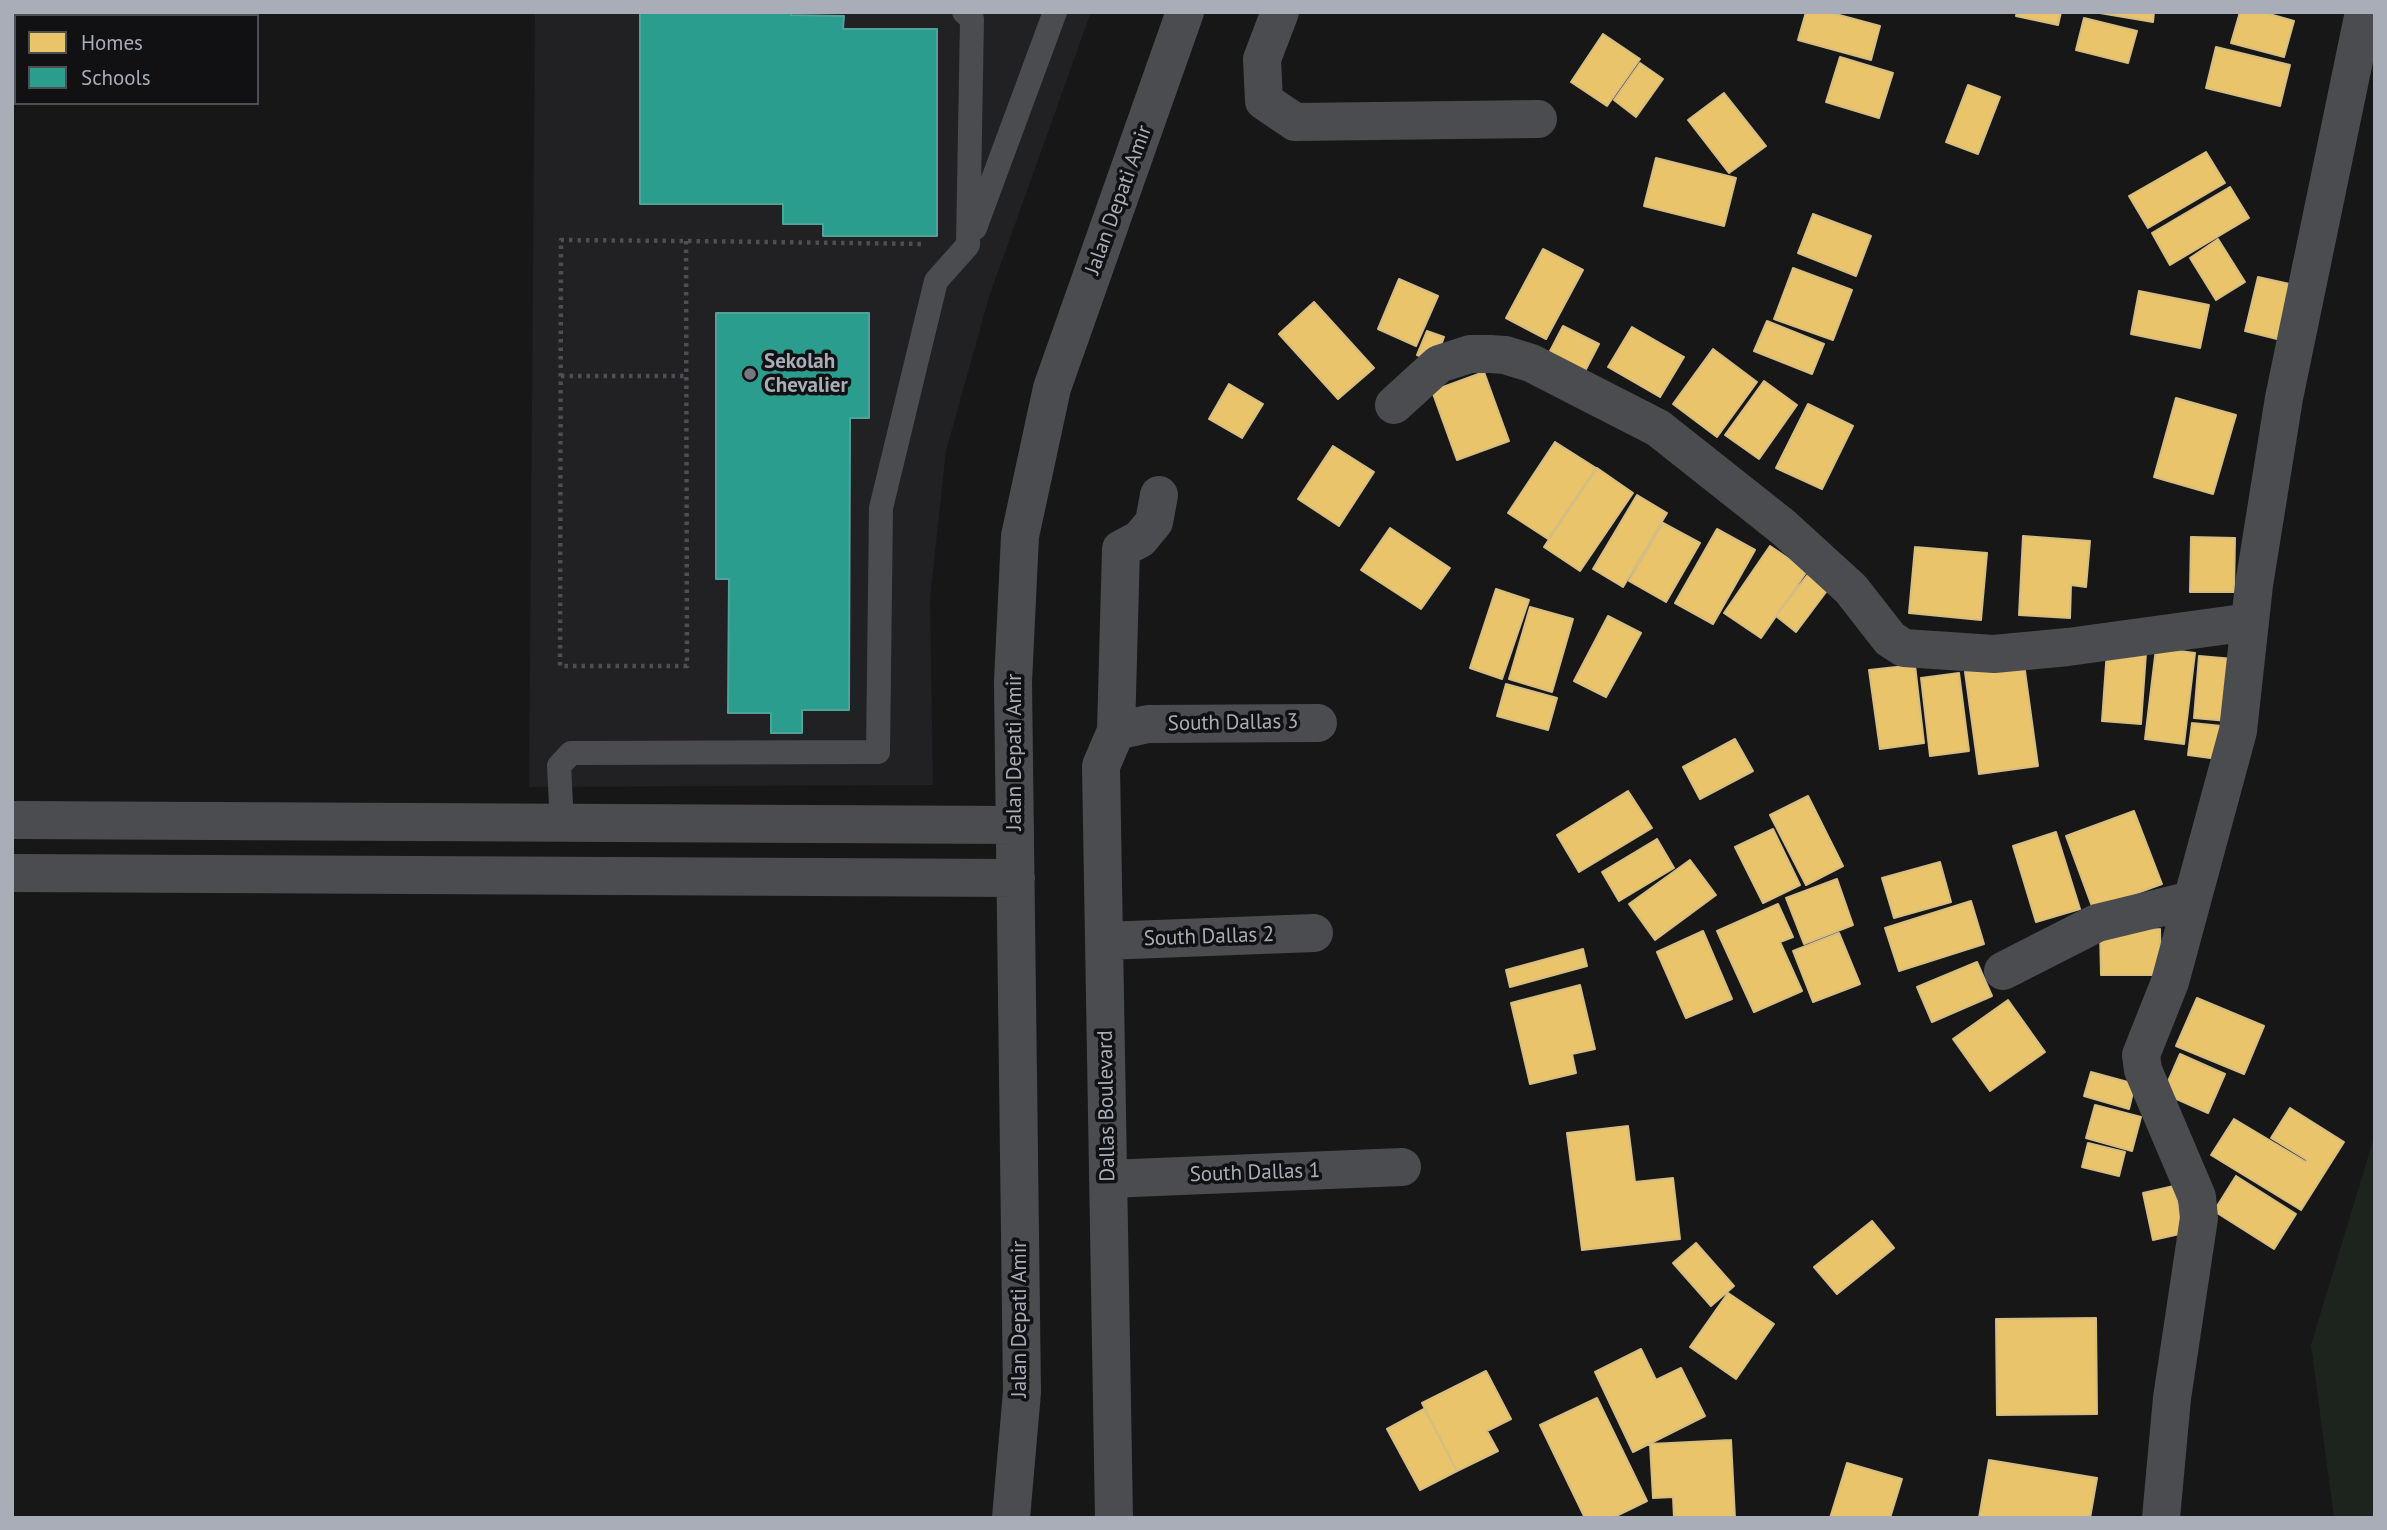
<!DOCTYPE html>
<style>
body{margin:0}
#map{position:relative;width:2387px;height:1530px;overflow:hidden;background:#171717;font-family:"PT Sans",sans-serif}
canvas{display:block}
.frame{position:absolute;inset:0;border:14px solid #a8adb8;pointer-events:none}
.legend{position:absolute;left:14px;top:14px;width:245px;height:91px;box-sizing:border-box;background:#111113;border:2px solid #4d4f55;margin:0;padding:9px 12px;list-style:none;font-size:21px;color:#a8adb8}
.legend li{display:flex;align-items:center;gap:14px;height:35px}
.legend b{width:35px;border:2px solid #4d4f55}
</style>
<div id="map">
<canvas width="2387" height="1530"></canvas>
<div class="frame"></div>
<ul class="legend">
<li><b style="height:19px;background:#e9c46a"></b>Homes</li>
<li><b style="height:19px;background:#2a9d8f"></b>Schools</li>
</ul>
</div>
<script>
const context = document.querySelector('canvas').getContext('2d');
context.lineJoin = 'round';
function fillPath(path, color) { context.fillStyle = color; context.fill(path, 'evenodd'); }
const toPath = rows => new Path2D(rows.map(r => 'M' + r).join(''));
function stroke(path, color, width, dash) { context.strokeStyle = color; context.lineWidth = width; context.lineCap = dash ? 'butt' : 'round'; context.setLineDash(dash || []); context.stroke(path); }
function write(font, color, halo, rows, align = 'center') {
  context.font = font + ' "PT Sans",sans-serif'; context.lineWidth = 7; context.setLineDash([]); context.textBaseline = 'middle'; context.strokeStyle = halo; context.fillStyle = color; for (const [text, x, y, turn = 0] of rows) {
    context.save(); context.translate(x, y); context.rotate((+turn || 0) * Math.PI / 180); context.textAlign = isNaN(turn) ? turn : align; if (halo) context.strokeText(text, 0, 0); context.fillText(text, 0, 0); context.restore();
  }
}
const built = toPath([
 [535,12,1091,12,989,297,946,451,930,598,933,785,529,787]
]);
const green = toPath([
 [2375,1134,2375,1518,2334,1518,2311,1345]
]);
const homes = toPath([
 [1806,12,1828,12,1880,26,1871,60,1798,40,1806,12],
 [2017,12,2061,12,2058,25,2016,16,2017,12],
 [2094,12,2154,12,2153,22,2094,12],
 [2240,12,2262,12,2294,21,2284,57,2231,43,2240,12],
 [2084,18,2137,31,2128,63,2076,50,2084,18],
 [1603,34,1640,59,1607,106,1571,82,1603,34],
 [2216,47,2290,65,2280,106,2206,88,2216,47],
 [1840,57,1893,73,1879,118,1826,102,1840,57],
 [1640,63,1663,79,1636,117,1614,100,1640,63],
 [1968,85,2000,97,1978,154,1946,142,1968,85],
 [1724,93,1766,146,1729,173,1688,120,1724,93],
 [2206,152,2225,183,2148,228,2129,196,2206,152],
 [1656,158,1736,178,1724,226,1644,206,1656,158],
 [2230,187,2249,218,2170,265,2152,233,2230,187],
 [1813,214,1871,236,1856,276,1798,253,1813,214],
 [2218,239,2245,282,2216,300,2190,258,2218,239],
 [1543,249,1583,270,1546,339,1506,318,1543,249],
 [1793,268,1852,290,1833,340,1774,319,1793,268],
 [2258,277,2294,285,2281,340,2245,331,2258,277],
 [1399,279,1438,296,1416,346,1378,329,1399,279],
 [2139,291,2209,305,2200,348,2131,334,2139,291],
 [1314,302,1374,368,1338,399,1279,334,1314,302],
 [1767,321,1824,344,1812,374,1754,351,1767,321],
 [1563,326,1599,344,1584,373,1548,355,1563,326],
 [1632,327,1684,357,1660,397,1608,367,1632,327],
 [1427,331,1444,337,1435,362,1417,355,1427,331],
 [1713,349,1757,382,1717,437,1673,404,1713,349],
 [1484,372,1509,441,1457,460,1432,391,1484,372],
 [1764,381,1797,405,1759,459,1725,435,1764,381],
 [1229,384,1263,404,1242,438,1209,419,1229,384],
 [2176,398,2236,415,2213,494,2154,477,2176,398],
 [1808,404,1853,426,1822,489,1776,468,1808,404],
 [1555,442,1596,468,1548,539,1508,513,1555,442],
 [1333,446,1374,472,1339,526,1298,499,1333,446],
 [1597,468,1633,493,1580,571,1544,547,1597,468],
 [1637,495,1667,513,1623,587,1593,569,1637,495],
 [1663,523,1700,543,1666,602,1629,581,1663,523],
 [1390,528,1450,568,1421,609,1361,570,1390,528],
 [1717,529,1755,550,1713,624,1675,603,1717,529],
 [2023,536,2090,541,2086,587,2071,585,2070,618,2019,615,2023,536],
 [2191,537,2235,538,2234,592,2190,592,2191,537],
 [1770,546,1807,571,1761,638,1724,613,1770,546],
 [1915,547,1987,553,1981,620,1909,613,1915,547],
 [1809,573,1829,588,1796,632,1776,616,1809,573],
 [1496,589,1529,600,1502,679,1470,668,1496,589],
 [1530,607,1573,619,1552,692,1509,679,1530,607],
 [1608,616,1641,633,1606,697,1574,681,1608,616],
 [2156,648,2195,653,2184,744,2145,739,2156,648],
 [2107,650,2146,653,2141,724,2102,721,2107,650],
 [2199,656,2234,659,2228,721,2194,718,2199,656],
 [2024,664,2038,766,1979,774,1965,672,2024,664],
 [1915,665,1924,743,1880,749,1869,670,1915,665],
 [1959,673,1969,751,1930,756,1921,678,1959,673],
 [1506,684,1557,698,1548,730,1497,716,1506,684],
 [2192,723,2222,726,2218,759,2188,755,2192,723],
 [1735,739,1753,771,1700,799,1683,767,1735,739],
 [1628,791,1652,828,1579,872,1557,835,1628,791],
 [1808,796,1843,866,1806,885,1770,815,1808,796],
 [2134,811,2162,884,2093,909,2066,836,2134,811],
 [1773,829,1800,885,1763,903,1735,847,1773,829],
 [2056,832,2080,909,2036,922,2013,846,2056,832],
 [1657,839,1674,868,1619,901,1602,872,1657,839],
 [1690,860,1716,895,1655,940,1629,904,1690,860],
 [1940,862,1951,902,1894,918,1882,878,1940,862],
 [1837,879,1853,925,1804,944,1786,898,1837,879],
 [1971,901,1984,944,1899,971,1885,928,1971,901],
 [1778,904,1793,937,1780,942,1802,991,1754,1012,1717,931,1778,904],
 [2160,929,2161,975,2101,975,2100,930,2160,929],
 [1703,931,1732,999,1686,1018,1657,952,1703,931],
 [1839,933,1860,984,1813,1002,1793,951,1839,933],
 [1583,949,1587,966,1510,987,1506,970,1583,949],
 [1977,962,1992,996,1932,1022,1917,987,1977,962],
 [1580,985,1595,1049,1572,1054,1576,1073,1530,1084,1511,1003,1580,985],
 [2197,998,2264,1026,2244,1074,2176,1046,2197,998],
 [2008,1000,2045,1052,1990,1091,1953,1039,2008,1000],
 [2180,1054,2225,1074,2208,1113,2163,1093,2180,1054],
 [2091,1072,2135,1084,2129,1109,2084,1096,2091,1072],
 [2095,1105,2141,1117,2132,1151,2086,1138,2095,1105],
 [2290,1108,2344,1142,2301,1210,2211,1155,2234,1119,2306,1162,2307,1160,2271,1138,2290,1108],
 [1628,1126,1635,1182,1673,1178,1680,1239,1582,1250,1567,1133,1628,1126],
 [2088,1143,2125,1152,2119,1176,2082,1167,2088,1143],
 [2236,1176,2296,1214,2274,1249,2214,1211,2236,1176],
 [2174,1186,2184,1233,2153,1240,2143,1193,2174,1186],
 [1872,1221,1894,1248,1837,1294,1814,1267,1872,1221],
 [1696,1243,1734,1286,1711,1306,1673,1263,1696,1243],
 [1728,1293,1774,1324,1736,1379,1690,1347,1728,1293],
 [2096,1318,2097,1414,1997,1415,1996,1319,2096,1318],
 [1641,1349,1656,1380,1681,1368,1705,1416,1633,1452,1595,1372,1641,1349],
 [1486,1371,1511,1419,1487,1431,1498,1451,1457,1471,1422,1403,1486,1371],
 [1597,1398,1647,1501,1612,1518,1585,1518,1540,1425,1597,1398],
 [1424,1409,1457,1471,1420,1490,1387,1429,1424,1409],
 [1731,1440,1735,1518,1674,1518,1673,1497,1653,1498,1650,1444,1731,1440],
 [1989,1460,2097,1478,2090,1518,1979,1518,1989,1460],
 [1847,1463,1902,1479,1890,1518,1830,1518,1847,1463]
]);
const schools = toPath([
 [640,12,791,12,791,15,844,16,843,29,937,29,937,236,823,236,823,224,783,224,783,204,640,204,640,12],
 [716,313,869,313,869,418,850,418,849,710,802,710,802,733,771,733,771,713,728,713,729,579,716,579,716,313]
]);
const path = toPath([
 [686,241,687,666,560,666,561,240,686,241,925,244],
 [561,376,687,376]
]);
const lane = toPath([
 [975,228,1055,12],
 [562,823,559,766,571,753,878,752,881,508,936,281,968,245,972,19,964,12]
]);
const street = toPath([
 [1280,12,1262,59,1264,101,1295,122,1538,119],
 [1394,405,1439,364,1470,354,1490,354,1505,355,1531,363,1658,428,1783,527,1851,589,1890,639,1904,648,1994,654,2068,647,2250,622],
 [1116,731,1121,549,1140,539,1154,522,1159,495],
 [12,820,1015,825],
 [12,873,1016,878],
 [1104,941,1314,933],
 [2003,971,2097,923,2192,900],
 [1108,1179,1402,1167],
 [1011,1518,1022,1392,1013,682,1020,536,1052,388,1185,12],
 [1114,1518,1101,766,1116,731,1148,724,1318,723],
 [2161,1518,2172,1398,2199,1218,2197,1197,2143,1070,2141,1055,2170,982,2238,731,2254,585,2284,398,2364,12]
]);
const markers = [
 [750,374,7,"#757880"]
];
const streetNames = [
 ["Jalan Depati Amir",1119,200,-70],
 ["South Dallas 3",1233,723,-1],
 ["Jalan Depati Amir",1015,752,-90],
 ["South Dallas 2",1209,937,-2],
 ["Dallas Boulevard",1107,1106,-91],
 ["South Dallas 1",1255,1173,-2],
 ["Jalan Depati Amir",1020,1319,-90]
];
const poiNames = [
 ["Sekolah",764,362],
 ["Chevalier",764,386]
];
fillPath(built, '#212123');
fillPath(green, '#1d241e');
fillPath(homes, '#e9c46a');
stroke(homes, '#d6bd81', 2);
fillPath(schools, '#2a9d8f');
stroke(schools, '#50a29b', 2);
stroke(path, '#4d4e52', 4.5, [3.5, 5]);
stroke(lane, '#4b4c50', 24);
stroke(street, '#4b4c50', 38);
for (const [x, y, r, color] of markers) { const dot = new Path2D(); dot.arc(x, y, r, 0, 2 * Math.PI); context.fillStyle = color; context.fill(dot); stroke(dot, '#111113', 2.5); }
write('21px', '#a8adb8', '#111113', streetNames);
write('bold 21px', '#a8adb8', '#111113', poiNames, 'left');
</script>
